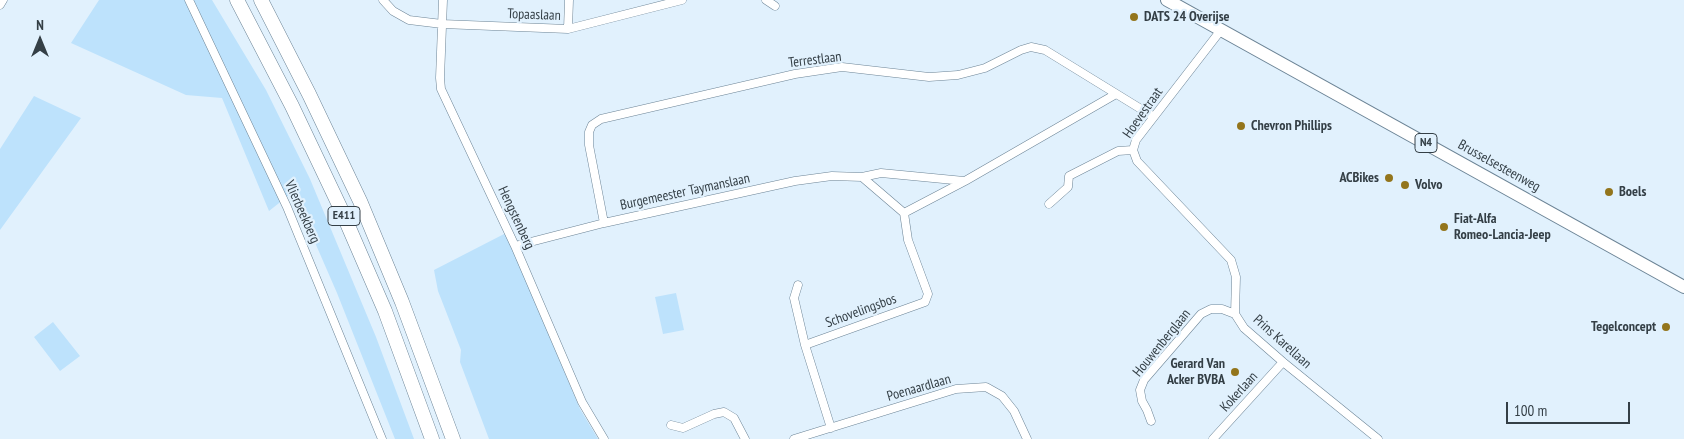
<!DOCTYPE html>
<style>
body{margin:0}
#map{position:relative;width:1684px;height:439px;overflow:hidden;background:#e1f1fd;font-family:"PT Sans Narrow",sans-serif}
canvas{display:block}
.north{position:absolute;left:15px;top:15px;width:50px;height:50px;-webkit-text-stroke:4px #e1f1fd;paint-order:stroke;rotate:0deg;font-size:14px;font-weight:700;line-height:20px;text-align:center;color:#343f46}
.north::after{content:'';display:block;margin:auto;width:18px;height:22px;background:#343f46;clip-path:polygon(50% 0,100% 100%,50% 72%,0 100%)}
.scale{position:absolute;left:1506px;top:402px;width:124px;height:22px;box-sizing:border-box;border:2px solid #343f46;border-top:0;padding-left:6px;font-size:15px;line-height:18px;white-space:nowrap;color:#343f46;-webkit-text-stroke:4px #e1f1fd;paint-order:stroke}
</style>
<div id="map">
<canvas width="1684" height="439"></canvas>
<div class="north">N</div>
<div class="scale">100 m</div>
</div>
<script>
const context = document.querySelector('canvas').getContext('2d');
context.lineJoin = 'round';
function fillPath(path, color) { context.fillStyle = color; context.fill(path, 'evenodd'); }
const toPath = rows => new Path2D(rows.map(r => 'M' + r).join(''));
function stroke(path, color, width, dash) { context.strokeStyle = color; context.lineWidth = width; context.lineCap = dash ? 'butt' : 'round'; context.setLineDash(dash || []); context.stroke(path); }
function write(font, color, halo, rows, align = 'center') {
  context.font = font + ' "PT Sans Narrow",sans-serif'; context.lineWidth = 4.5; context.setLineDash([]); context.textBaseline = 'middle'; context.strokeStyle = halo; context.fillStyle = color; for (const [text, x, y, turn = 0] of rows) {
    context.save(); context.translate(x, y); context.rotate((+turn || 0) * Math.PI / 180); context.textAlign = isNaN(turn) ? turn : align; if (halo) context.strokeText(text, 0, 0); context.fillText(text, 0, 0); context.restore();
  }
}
const green = toPath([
 [99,0,212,0,266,90,310,179,376,337,414,439,395,439,337,293,293,192,269,211,222,98,186,95,71,43],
 [34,96,81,118,0,230,0,149],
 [506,233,580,409,598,439,489,439,460,362,461,350,438,291,434,270],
 [676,293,684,330,663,334,655,297],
 [53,322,80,356,60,371,34,337]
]);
const minor = toPath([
 [189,0,287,207,382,439],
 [383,0,393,11,409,20,442,24,568,29,682,0],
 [443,0,440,78,441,89,515,246,582,402,604,439],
 [766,0,775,6],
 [0,5,3,0],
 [568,29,569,0],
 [1133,150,1137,161,1231,260,1236,277,1235,314,1244,328,1283,362,1378,439],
 [1133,150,1136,140,1221,30],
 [862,177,881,173,964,181],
 [1049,204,1068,187,1069,176,1118,151,1133,150],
 [604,223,589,145,589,132,592,125,601,119,795,74,842,67,929,77,958,75,985,68,1021,50,1031,47,1045,50,1154,117],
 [515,246,604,223,795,181,832,176,862,177,904,213,965,181,1116,94],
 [798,285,794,298,805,345,831,428],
 [805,345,925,302,928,294,908,240,904,213],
 [1151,421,1147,410,1142,401,1140,390,1144,380,1201,314,1211,309,1222,309,1235,314],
 [671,425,683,428,714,414,724,412,734,418,745,439],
 [794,439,956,389,986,387,1002,396,1014,411,1027,439],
 [1213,439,1283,362]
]);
const primary = toPath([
 [1167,0,1684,287]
]);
const motorway = toPath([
 [237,0,292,106,340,207,385,311,432,439],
 [261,0,309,94,360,201,402,302,453,439]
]);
const markers = [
 [1134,17,5,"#93751c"],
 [1241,126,5,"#93751c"],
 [1389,178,5,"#93751c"],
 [1405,185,5,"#93751c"],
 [1609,192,5,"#93751c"],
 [1444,227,5,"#93751c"],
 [1666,327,5,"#93751c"],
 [1235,372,5,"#93751c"]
];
const shields = [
 [1426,143,22],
 [344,216,32]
];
const shieldNames = [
 ["N4",1426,143],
 ["E411",344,216]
];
const streetNames = [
 ["Topaaslaan",534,15,2],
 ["Terrestlaan",815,60,-7],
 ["Hoevestraat",1143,113,-55],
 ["Brusselsesteenweg",1499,166,29],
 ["Burgemeester Taymanslaan",685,192,-12],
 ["Vlierbeekberg",302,212,66],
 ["Hengstenberg",516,218,65],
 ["Schovelingsbos",861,311,-20],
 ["Prins Karellaan",1282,342,42],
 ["Houwenberglaan",1162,343,-51],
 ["Poenaardlaan",919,388,-16],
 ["Kokerlaan",1239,392,-48]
];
const poiNames = [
 ["DATS 24 Overijse",1144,17],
 ["Chevron Phillips",1251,126],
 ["ACBikes",1379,178,"right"],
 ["Volvo",1415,185],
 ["Boels",1619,192],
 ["Fiat-Alfa",1454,219],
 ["Romeo-Lancia-Jeep",1454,235],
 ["Tegelconcept",1656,327,"right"],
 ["Gerard Van",1225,364,"right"],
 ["Acker BVBA",1225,380,"right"]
];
fillPath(green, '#bde2fc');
stroke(minor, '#6c8496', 9);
stroke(primary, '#6c8496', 14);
stroke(motorway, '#6c8496', 15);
stroke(minor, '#fff', 8);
stroke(primary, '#fff', 12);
stroke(motorway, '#fff', 14);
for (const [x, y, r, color] of markers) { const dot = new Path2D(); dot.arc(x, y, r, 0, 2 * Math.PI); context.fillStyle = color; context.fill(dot); stroke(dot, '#e1f1fd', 2); }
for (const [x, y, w] of shields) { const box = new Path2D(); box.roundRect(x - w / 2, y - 9.5, w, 19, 4); context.fillStyle = '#e1f1fd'; context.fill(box); stroke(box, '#343f46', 1); }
write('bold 12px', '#343f46', null, shieldNames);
write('14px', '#343f46', '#e1f1fd', streetNames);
write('bold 14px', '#343f46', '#e1f1fd', poiNames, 'left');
</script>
